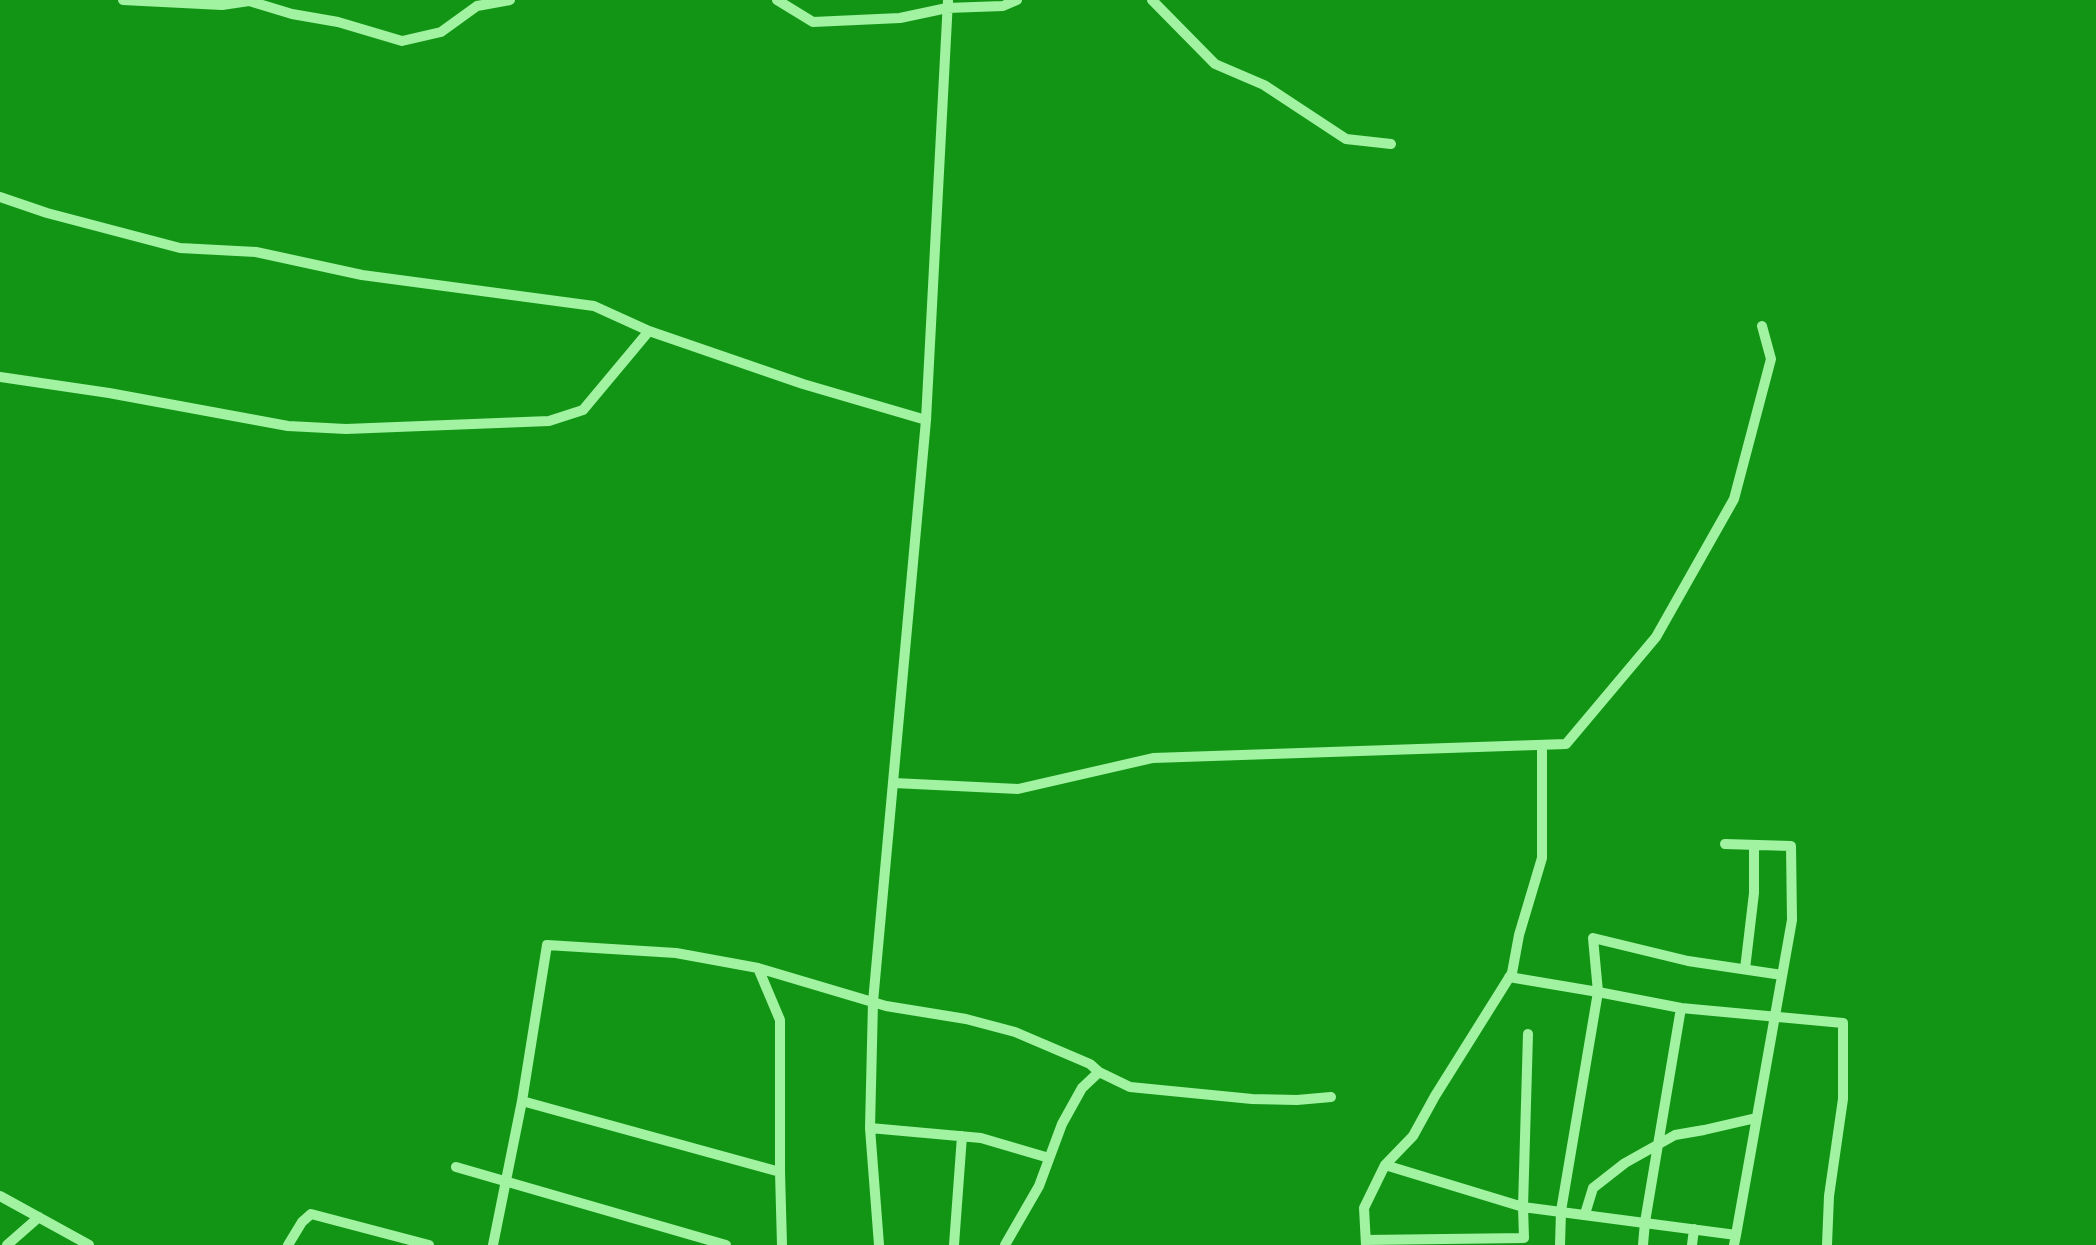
<!DOCTYPE html>
<style>
body{margin:0}
canvas{display:block;background:#129515}
</style>
<canvas width="2096" height="1245"></canvas>
<script>
const context = document.querySelector('canvas').getContext('2d');
context.lineJoin = 'round';
const toPath = rows => new Path2D(rows.map(r => 'M' + r).join(''));
function stroke(path, color, width, dash) { context.strokeStyle = color; context.lineWidth = width; context.lineCap = dash ? 'butt' : 'round'; context.setLineDash(dash || []); context.stroke(path); }
const minor = toPath([
 [123,0,222,5,249,1,292,14,338,22,402,41,441,32,477,6,510,0],
 [777,0,813,22,900,18,947,8,1003,6,1017,0],
 [1152,0,1215,64,1264,85,1346,139,1391,144],
 [0,197,47,213,180,248,256,252,362,275,594,306,649,331,803,384,926,420],
 [0,377,109,393,288,426,346,429,549,421,583,410,649,331],
 [894,783,1018,789,1153,758,1566,744,1656,637,1734,499,1771,359,1762,326],
 [1725,844,1791,846,1792,920,1736,1235],
 [758,968,780,1020,780,1172],
 [1745,969,1754,893,1754,846],
 [1509,977,1598,992,1593,938,1688,961,1782,975],
 [522,1101,547,945,676,953,758,968,886,1006,966,1019,1015,1032,1090,1064,1099,1072,1130,1087,1252,1099,1297,1100,1331,1097],
 [870,1128,981,1138,1049,1158],
 [1385,1165,1523,1207,1736,1235,1734,1245],
 [456,1167,726,1245],
 [0,1196,89,1245],
 [1585,1214,1593,1188,1625,1163,1675,1135,1704,1130,1756,1118],
 [1366,1240,1524,1238,1523,1207,1528,1034],
 [7,1245,39,1217],
 [288,1245,302,1222,311,1214,429,1245],
 [493,1245,522,1101,780,1172,782,1245],
 [879,1245,870,1128,873,1002,926,420,948,0],
 [954,1245,962,1136],
 [1005,1245,1039,1186,1062,1124,1082,1088,1099,1072],
 [1366,1245,1364,1208,1385,1165,1413,1136,1435,1096,1512,973,1519,935,1542,858,1542,746],
 [1560,1245,1561,1211,1598,992,1681,1008,1843,1023,1843,1099,1829,1196,1827,1245],
 [1643,1245,1645,1222,1681,1008],
 [1692,1245,1694,1229]
]);
stroke(minor, '#a1f3a2', 10);
</script>
